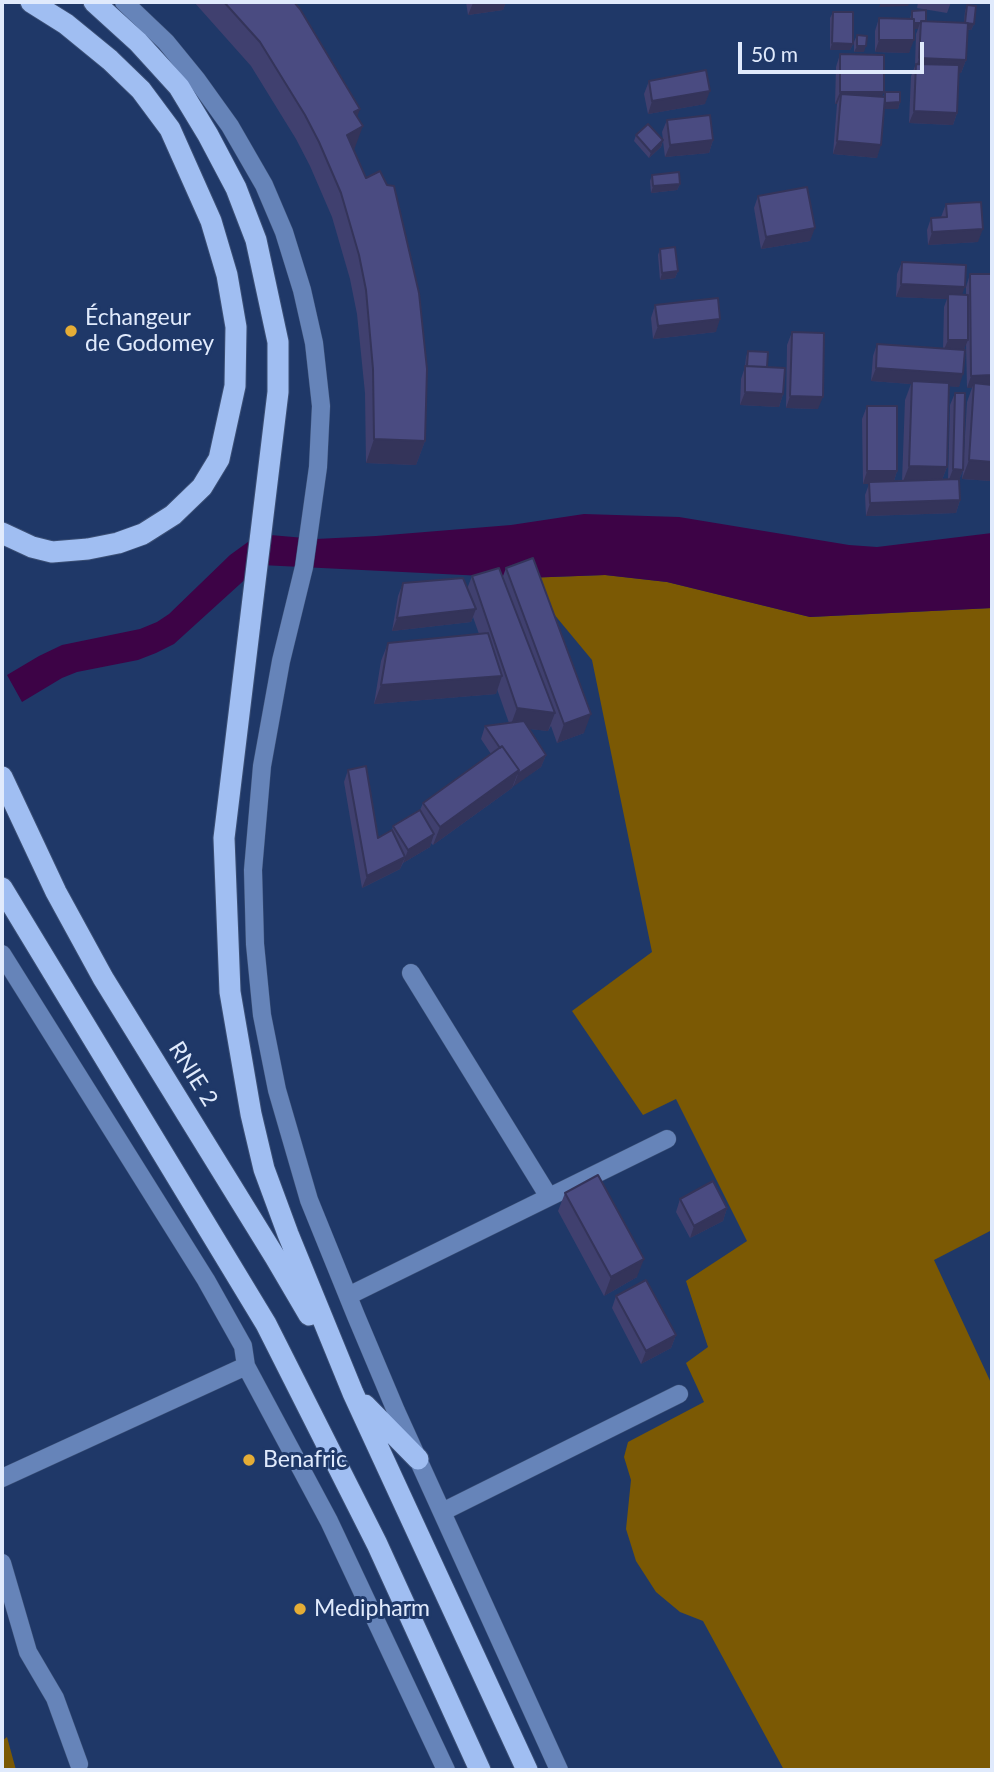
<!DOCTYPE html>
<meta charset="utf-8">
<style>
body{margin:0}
#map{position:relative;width:994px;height:1772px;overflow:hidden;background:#1f3868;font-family:Lato,sans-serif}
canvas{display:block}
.frame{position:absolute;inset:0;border:4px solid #e0eafc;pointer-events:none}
.scale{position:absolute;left:738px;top:42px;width:186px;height:32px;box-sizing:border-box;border:4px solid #e0eafc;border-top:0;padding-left:9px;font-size:21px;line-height:24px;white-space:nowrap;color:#e0eafc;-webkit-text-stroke:5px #1f3868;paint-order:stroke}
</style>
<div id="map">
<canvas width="994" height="1772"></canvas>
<div class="frame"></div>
<div class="scale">50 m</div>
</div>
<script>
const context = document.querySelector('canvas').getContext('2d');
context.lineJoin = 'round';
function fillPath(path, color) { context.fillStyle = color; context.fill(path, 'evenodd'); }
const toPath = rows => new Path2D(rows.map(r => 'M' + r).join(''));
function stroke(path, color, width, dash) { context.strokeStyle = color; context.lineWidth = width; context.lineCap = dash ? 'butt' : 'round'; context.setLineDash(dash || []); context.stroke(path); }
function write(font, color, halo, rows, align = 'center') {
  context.font = font + ' Lato,sans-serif'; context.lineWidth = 6; context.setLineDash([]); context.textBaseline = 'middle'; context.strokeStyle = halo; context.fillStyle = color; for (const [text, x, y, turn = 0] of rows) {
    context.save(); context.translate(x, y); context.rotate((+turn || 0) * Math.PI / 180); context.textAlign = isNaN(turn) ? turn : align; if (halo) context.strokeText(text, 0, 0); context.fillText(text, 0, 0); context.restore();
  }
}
const green = toPath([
 [605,575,667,582,810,617,992,608,992,1230,934,1260,992,1385,992,1770,784,1770,703,1621,680,1612,656,1592,636,1561,626,1529,631,1480,624,1457,628,1442,704,1402,686,1363,708,1347,686,1281,747,1241,676,1099,643,1115,572,1011,652,952,592,660,524,578],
 [7,1737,16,1770,2,1770,2,1741]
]);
const water = toPath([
 [584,514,679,517,849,545,877,547,992,533,992,608,810,617,667,582,605,575,524,578,261,565,174,644,156,653,138,660,77,672,62,678,22,702,7,675,39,656,62,645,140,629,157,622,169,614,230,555,259,534,316,539,376,536,511,525]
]);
const minor = toPath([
 [124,2,166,42,197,80,230,126,264,185,284,232,302,290,314,343,321,406,318,467,304,567,281,661,262,766,253,870,255,944,262,1015,277,1090,309,1200,356,1316,396,1411,559,1770],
 [2,954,206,1280,243,1346,246,1366,329,1521,446,1770],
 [411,973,549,1197],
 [348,1296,667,1139],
 [2,1478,246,1366],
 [442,1512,679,1394],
 [2,1563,28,1652,55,1698,79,1764]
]);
const highway = toPath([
 [94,2,138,42,179,87,208,135,236,188,256,240,278,342,278,392,224,838,230,992,251,1114,264,1169,288,1234,353,1393,527,1770],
 [2,533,32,547,52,552,88,549,118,543,143,534,173,515,202,487,219,459,235,386,236,327,227,275,211,221,170,129,141,90,110,60,66,24,31,2],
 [2,777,56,892,103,978,275,1257,309,1315],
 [2,888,266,1324,377,1544,480,1770],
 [365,1405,418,1459]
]);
const wall = toPath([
 [194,2,294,2,357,117,354,150,425,441,416,465,366,463,365,393,357,314,350,279,332,217,310,166,296,139,251,66],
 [466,2,506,2,503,10,468,15],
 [918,2,951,2,947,13,917,8],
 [967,5,974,24,971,30,968,30,966,60,961,73,959,73,957,113,953,125,909,123,911,76,915,66,916,34,918,29,914,29,909,53,875,52,875,31,879,18,910,19,912,11,926,21,964,23,965,11],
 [833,12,853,44,850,50,830,50,830,18],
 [857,35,864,52,854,52,854,42],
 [840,54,882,97,883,97,885,92,900,102,898,109,884,109,877,158,833,154,837,104,835,104,836,67],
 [649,81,705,104,648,114,644,94],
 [667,120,713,140,709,153,665,157,663,141,661,147,649,158,634,141,636,135,663,140,662,132],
 [652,175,680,184,677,190,651,193,650,181],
 [758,196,810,241,761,249,754,208],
 [946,204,978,242,928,245,927,230,931,218,941,217],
 [660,249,678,271,675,278,660,280,658,255],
 [902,262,962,294,966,295,966,287,970,274,992,481,962,479,963,470,959,480,960,500,956,513,866,516,865,495,869,484,863,484,862,419,867,406,897,471,894,481,902,481,905,400,911,384,871,381,873,356,877,344,943,349,944,307,947,299,896,297,897,274],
 [966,343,967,388,972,388,967,402,963,470,955,393,950,405,948,480,942,480,947,467,949,386,959,387,964,350],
 [655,305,716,332,653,339,651,318],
 [792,332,818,409,786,408,787,345],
 [748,351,767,367,783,394,779,407,740,405,741,379,745,367,746,357],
 [506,568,584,733,557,743,551,726,548,731,530,729,546,755,541,767,513,786,512,788,433,845,431,843,430,847,403,863,400,869,362,888,344,782,348,770,378,838,392,830,393,826,420,810,423,803,491,754,481,739,485,726,509,723,497,689,496,694,374,704,381,661,388,643,479,634,473,617,471,622,392,631,398,596,403,583,467,589,472,576,503,576],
 [565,1193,637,1277,604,1296,558,1211],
 [680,1199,727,1208,723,1221,690,1238,676,1212],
 [616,1296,676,1335,671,1348,641,1364,612,1308]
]);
const shadedWall = toPath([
 [478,2,506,2,503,10,468,15,473,3],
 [881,2,910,2,908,6,879,7],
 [912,23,920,23,918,29,910,29],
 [965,23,974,24,971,30,963,29],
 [879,40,914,40,909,53,875,52],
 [832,43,853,44,850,50,830,50],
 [857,46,866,46,864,52,854,52],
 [919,58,966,60,961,73,915,71],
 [710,91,705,104,648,114,652,101],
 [840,92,884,92,879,105,841,94,837,104,835,104],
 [900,102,898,109,883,109,885,103],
 [360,109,352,132,363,126,354,150,338,159,354,112],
 [914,111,957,113,953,125,909,123],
 [663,140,661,147,649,158,651,152],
 [713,140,709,153,665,157,670,145],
 [837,141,881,145,877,158,833,154],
 [680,184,677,190,651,193,653,186],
 [815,228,810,241,761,249,766,237],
 [983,229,978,242,928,245,932,232],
 [678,271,675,278,660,280,662,273],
 [901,284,965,287,960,300,948,294,947,299,896,297],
 [720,319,716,332,653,339,658,326],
 [948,340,968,340,963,352,943,352],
 [876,368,963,374,959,387,911,384,912,381,911,384,871,381],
 [992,375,992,385,974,383,972,388,967,388,971,376],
 [745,392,783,394,779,407,740,405],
 [790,396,823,397,818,409,786,408],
 [374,439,425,441,416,465,366,463],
 [969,460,992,462,992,481,962,479],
 [909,466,947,467,940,485,902,484],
 [953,469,963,470,958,483,948,482],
 [867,471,897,471,893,484,863,484],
 [960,500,956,513,866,516,870,503],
 [476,609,471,622,392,631,397,618],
 [502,676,496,694,374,704,381,685],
 [517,708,555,713,548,731,510,727],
 [591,714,584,733,557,743,564,724],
 [546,755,541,767,513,787,518,774],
 [519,770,512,788,433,845,440,827],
 [434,834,430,847,403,863,408,850],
 [405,857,400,869,362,888,367,876],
 [727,1208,723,1221,690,1238,694,1226],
 [644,1259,637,1277,604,1296,611,1277],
 [676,1335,671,1348,641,1364,646,1351]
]);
const building = toPath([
 [224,2,294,2,300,9,360,109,354,112,363,126,347,135,366,178,380,171,387,185,394,186,419,293,427,369,425,441,374,439,373,369,366,290,359,255,341,193,319,142,305,115,260,42,224,2],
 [967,5,976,6,974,24,965,23,967,5],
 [926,10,926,21,921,21,921,23,914,23,914,19,912,19,912,11,926,10],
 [833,12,853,12,853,44,832,43,833,12],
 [879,18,914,19,914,40,879,40,879,18],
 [921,21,968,23,966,60,919,58,921,21],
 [857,35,867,36,866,46,857,46,857,35],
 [840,54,884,55,884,92,840,92,840,54],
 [916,64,959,65,957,113,914,111,916,64],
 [706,70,710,91,652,101,649,81,706,70],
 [885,92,900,92,900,102,885,103,885,92],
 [841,94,885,97,881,145,837,141,841,94],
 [710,115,713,140,670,145,667,120,710,115],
 [648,124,663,140,651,152,636,135,648,124],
 [679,172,680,184,653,186,652,175,679,172],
 [807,187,815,228,766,237,758,196,807,187],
 [981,202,983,229,932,232,931,218,947,217,946,204,981,202],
 [675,247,678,271,662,273,660,249,675,247],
 [902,262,966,265,965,287,901,284,902,262],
 [970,274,992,274,992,375,971,376,970,274],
 [948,294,968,295,968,340,948,340,948,294],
 [718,298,720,319,658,326,655,305,718,298],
 [792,332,824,333,823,397,790,396,792,332],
 [877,344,965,350,963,374,876,368,877,344],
 [748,351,768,352,767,367,747,366,748,351],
 [745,366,785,368,783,394,745,392,745,366],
 [912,381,949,383,947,467,909,466,912,381],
 [974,383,992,385,992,462,969,460,974,383],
 [955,393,965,393,963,470,953,469,955,393],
 [867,406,897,406,897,471,867,471,867,406],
 [959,479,960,500,870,503,869,482,959,479],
 [533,558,591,714,564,724,506,568,533,558],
 [499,568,555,713,517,708,472,576,499,568],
 [463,578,476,609,397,618,403,583,463,578],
 [488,633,502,676,381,685,388,643,488,633],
 [524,721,546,755,518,774,519,770,502,746,500,748,485,726,524,721],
 [502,746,519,770,440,827,423,803,502,746],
 [366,766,378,838,392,830,405,857,367,876,348,770,366,766],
 [420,810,434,834,408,850,393,826,420,810],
 [598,1175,644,1259,611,1277,565,1193,598,1175],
 [713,1181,727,1208,694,1226,680,1199,713,1181],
 [646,1280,676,1335,646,1351,616,1296,646,1280]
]);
const markers = [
 [71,331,7,"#e5ad36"],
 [249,1460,7,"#e5ad36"],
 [300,1609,7,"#e5ad36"]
];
const poiNames = [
 ["Échangeur",85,318],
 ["de Godomey",85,344],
 ["Benafric",263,1460],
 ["Medipharm",314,1609]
];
const streetNames = [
 ["RNIE 2",193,1074,58]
];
fillPath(green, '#7b5904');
fillPath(water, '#3d0346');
stroke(minor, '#3b4f75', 19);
stroke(highway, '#3b4f75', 23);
stroke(minor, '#6684b9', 18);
stroke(highway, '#a0bef2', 21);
fillPath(wall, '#40406f');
fillPath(shadedWall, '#34345a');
fillPath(building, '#4a4b81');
stroke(building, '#34345a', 2);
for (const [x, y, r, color] of markers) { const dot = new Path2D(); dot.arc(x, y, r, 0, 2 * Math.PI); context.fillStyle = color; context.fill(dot); stroke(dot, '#1f3868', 2.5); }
write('23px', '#e0eafc', '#1f3868', poiNames, 'left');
write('23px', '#e0eafc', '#1f3868', streetNames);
</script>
